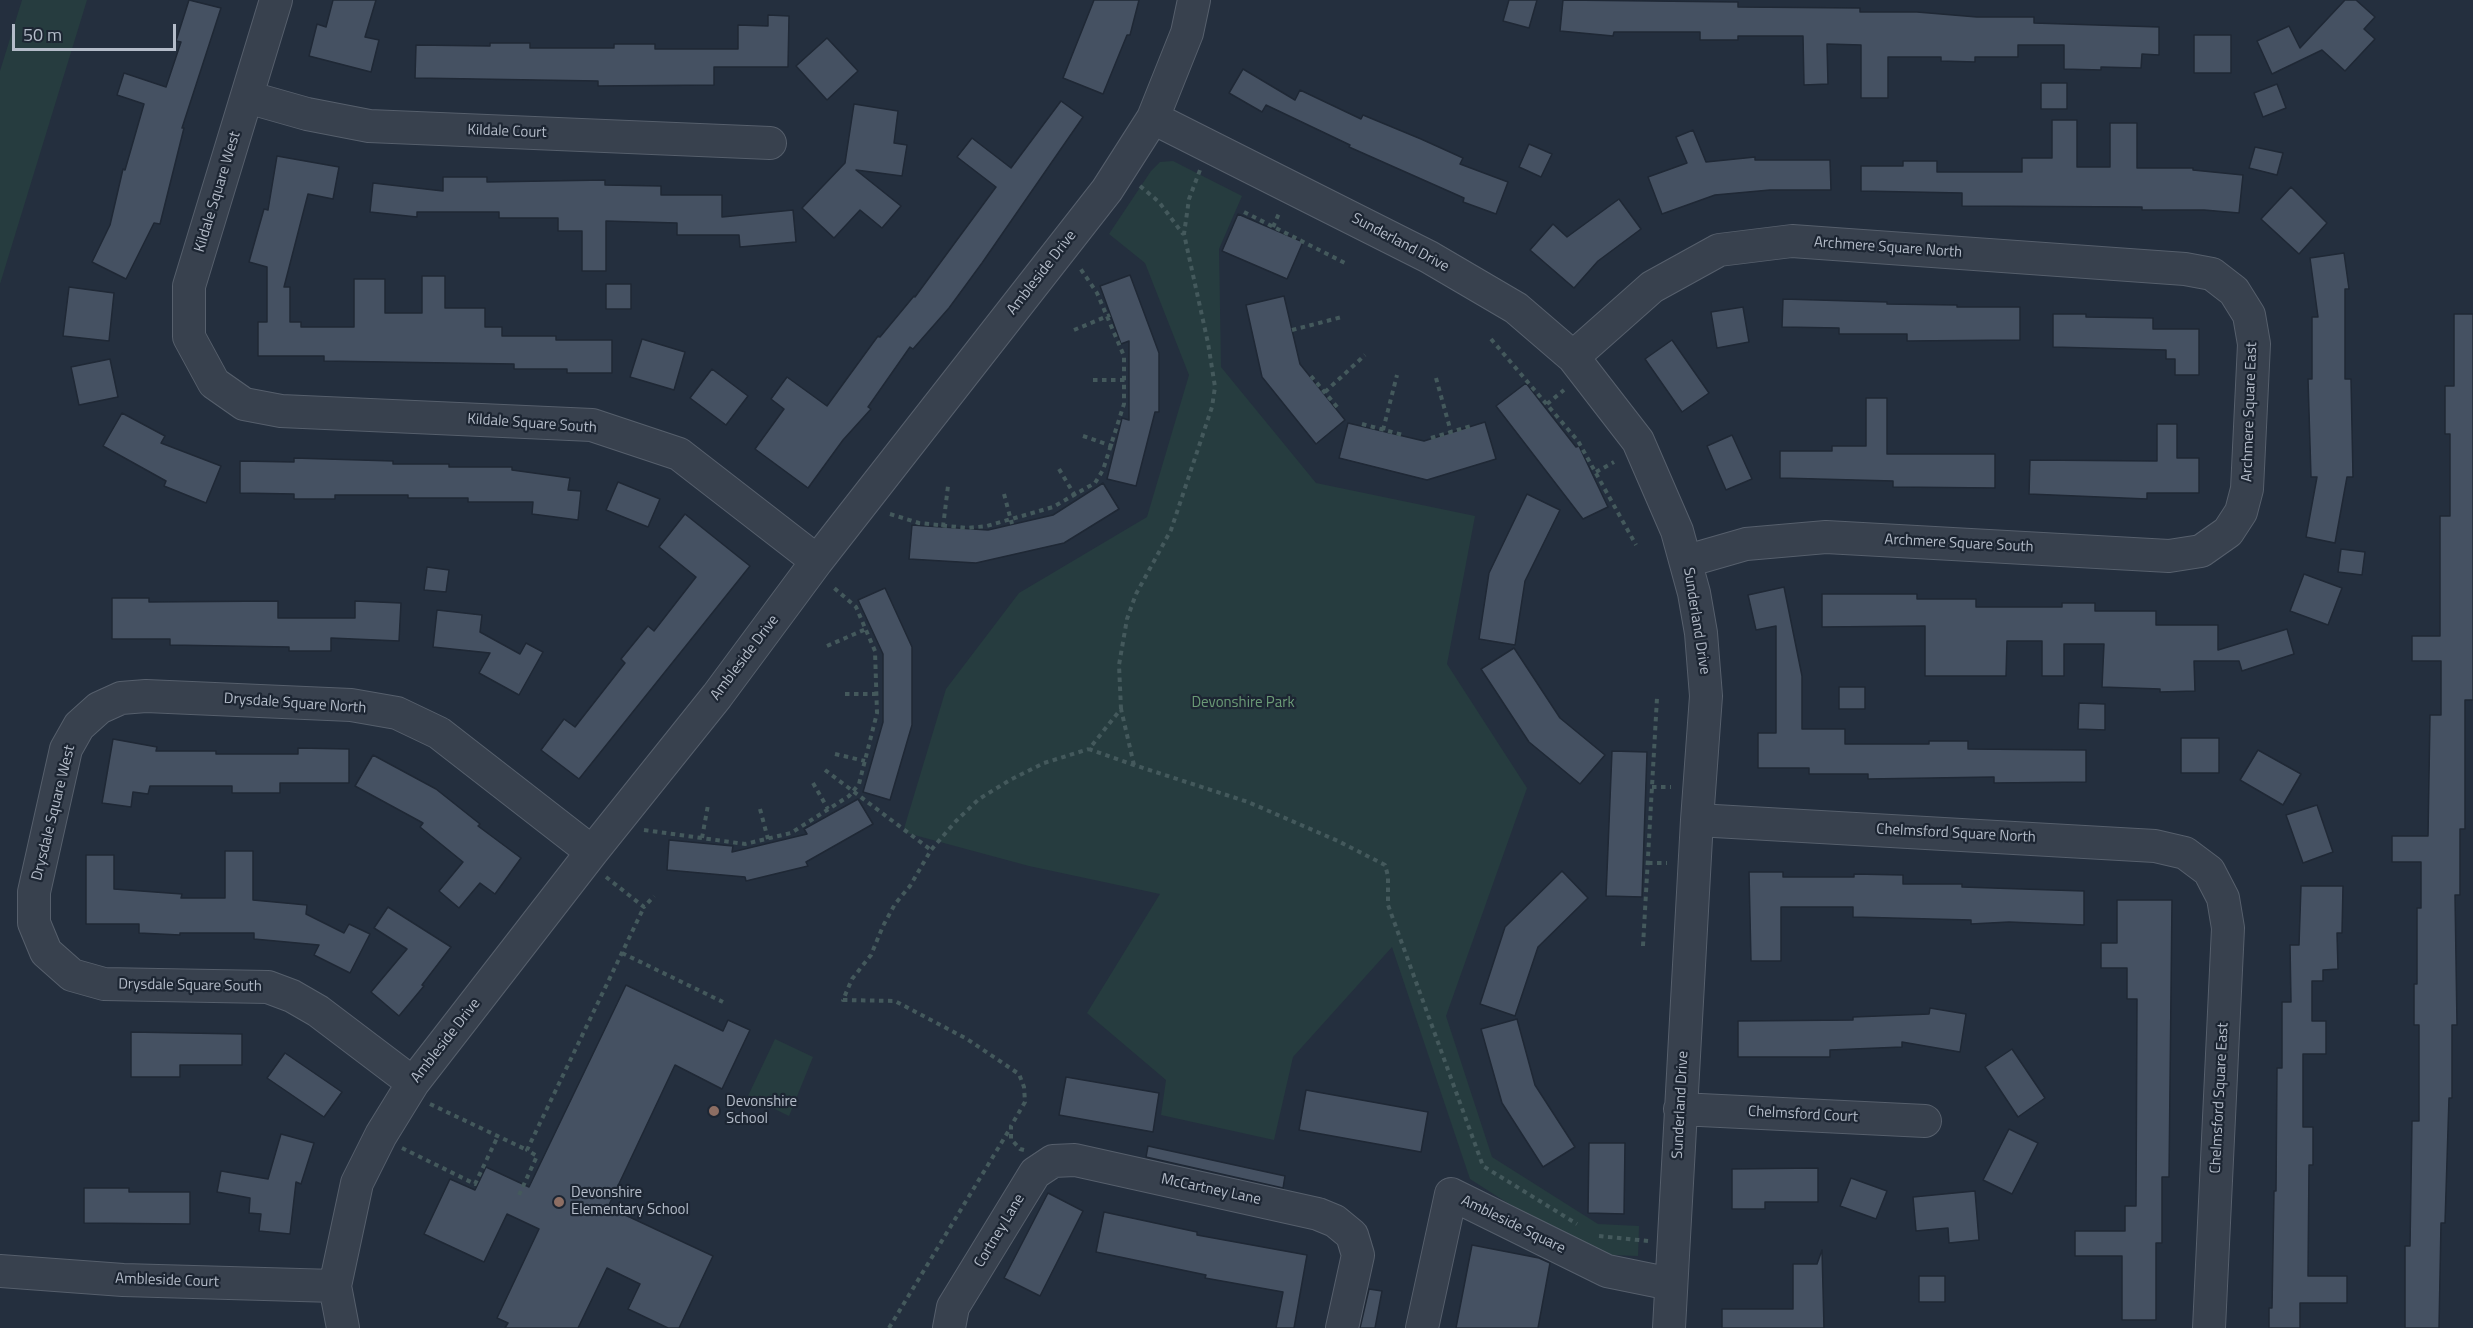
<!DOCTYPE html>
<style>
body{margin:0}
#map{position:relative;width:2473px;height:1328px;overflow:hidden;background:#242f3e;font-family:"Titillium Web",sans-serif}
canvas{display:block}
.scale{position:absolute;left:12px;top:24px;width:164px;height:27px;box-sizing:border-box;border:3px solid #b4bcc9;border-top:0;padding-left:8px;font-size:18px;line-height:21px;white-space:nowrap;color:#b4bcc9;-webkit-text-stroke:4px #1d2633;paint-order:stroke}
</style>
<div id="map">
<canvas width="2473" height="1328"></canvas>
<div class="scale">50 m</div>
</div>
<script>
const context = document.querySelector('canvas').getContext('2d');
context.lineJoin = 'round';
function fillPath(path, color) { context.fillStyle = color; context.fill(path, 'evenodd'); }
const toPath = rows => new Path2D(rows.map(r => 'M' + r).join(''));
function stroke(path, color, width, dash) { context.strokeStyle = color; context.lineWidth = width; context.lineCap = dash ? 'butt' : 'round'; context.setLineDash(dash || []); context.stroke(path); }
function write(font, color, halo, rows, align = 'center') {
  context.font = font + ' "Titillium Web",sans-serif'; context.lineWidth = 4.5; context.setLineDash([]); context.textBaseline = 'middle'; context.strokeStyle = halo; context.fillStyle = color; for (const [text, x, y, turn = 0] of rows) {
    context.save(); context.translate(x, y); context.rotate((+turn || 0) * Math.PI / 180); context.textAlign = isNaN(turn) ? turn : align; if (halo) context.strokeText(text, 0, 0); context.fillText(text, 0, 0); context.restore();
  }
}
const green = toPath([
 [22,0,87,0,0,284,0,71],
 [1173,161,1242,196,1219,249,1221,367,1316,483,1475,516,1447,664,1527,788,1446,1016,1492,1157,1598,1224,1639,1226,1638,1256,1587,1254,1470,1179,1392,947,1293,1057,1274,1140,1161,1115,1166,1080,1087,1013,1160,894,1029,866,903,832,946,689,1019,593,1147,517,1189,375,1145,263,1109,234,1151,171,1160,162],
 [775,1039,813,1057,789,1116,748,1096]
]);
const building = toPath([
 [189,0,221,8,182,128,184,128,160,224,154,223,126,279,92,262,110,225,123,169,125,170,144,104,117,95,124,73,166,87,181,42,176,41,189,0],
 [333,0,376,0,365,37,379,40,371,72,309,56,317,24,326,27,333,0],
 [1094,0,1139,0,1130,35,1127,35,1103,94,1063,78,1094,0],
 [1509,0,1537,0,1529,28,1503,21,1509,0],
 [1563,0,1738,2,1738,7,1860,8,1860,12,1917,12,1977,17,2034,17,2034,23,2159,27,2159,55,2142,54,2141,68,2101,67,2101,70,2064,69,2064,45,2018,45,2018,57,1975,57,1975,62,1941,61,1941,57,1888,57,1888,98,1861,98,1861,45,1827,44,1828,84,1804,85,1803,36,1738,36,1738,40,1700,40,1700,32,1614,32,1613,36,1560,31,1563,0],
 [2345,0,2356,0,2375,17,2364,29,2375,39,2345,71,2322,50,2272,74,2257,41,2289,26,2300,48,2345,0],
 [768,15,789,16,788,67,714,67,714,85,598,86,598,81,415,78,416,45,490,46,490,43,530,43,530,48,614,48,614,44,655,44,655,49,738,49,738,25,768,26,768,15],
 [2194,35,2231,35,2231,73,2194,73,2194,35],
 [827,38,858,71,827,100,796,66,827,38],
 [1243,69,1295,100,1300,90,1361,119,1363,115,1421,139,1463,158,1460,164,1508,182,1496,214,1463,202,1464,198,1349,147,1350,145,1266,105,1262,112,1229,93,1243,69],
 [2041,83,2067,83,2067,109,2041,109,2041,83],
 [2277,84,2286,108,2263,117,2254,93,2277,84],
 [1061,101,1083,117,982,263,949,308,913,349,910,347,868,407,871,409,843,440,808,488,755,449,784,409,771,399,787,377,827,406,878,336,880,337,914,296,915,297,996,187,957,157,972,138,1011,168,1061,101],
 [854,104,898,111,894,143,907,145,902,176,856,170,901,206,882,228,860,210,834,238,802,208,845,163,854,104],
 [2052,120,2077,120,2077,167,2110,167,2110,123,2137,123,2137,168,2193,168,2193,170,2243,175,2239,213,2204,210,2142,210,2142,207,1962,206,1962,193,1861,191,1861,166,1903,166,1903,161,1937,161,1937,172,2022,172,2022,158,2052,158,2052,120],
 [1693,130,1706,162,1755,157,1755,160,1830,160,1831,190,1770,190,1715,195,1662,214,1648,177,1687,163,1676,137,1693,130],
 [1529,144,1552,154,1541,177,1519,167,1529,144],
 [2255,147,2283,153,2277,175,2249,168,2255,147],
 [277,156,339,167,333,199,308,194,284,287,290,287,290,322,301,322,301,327,354,327,354,279,385,279,385,313,422,313,422,276,445,276,445,308,485,308,485,327,502,327,502,336,556,336,556,340,612,340,612,373,567,373,567,369,514,369,514,364,324,361,324,356,258,356,258,322,267,322,267,267,249,262,264,209,268,210,277,156],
 [443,177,487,177,487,182,605,180,605,185,661,186,661,195,722,195,722,217,793,210,796,242,740,247,739,235,677,235,677,223,606,221,606,271,582,271,582,231,558,231,558,218,499,218,499,212,417,212,417,217,370,212,373,183,443,191,443,177],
 [2291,187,2327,223,2299,254,2261,219,2291,187],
 [1619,199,1641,229,1598,261,1574,288,1530,250,1553,224,1567,237,1619,199],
 [1238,214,1303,242,1287,279,1222,251,1238,214],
 [2344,253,2349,289,2345,289,2345,379,2351,379,2353,477,2347,477,2335,543,2306,537,2317,477,2311,477,2308,379,2312,379,2312,317,2318,317,2310,258,2344,253],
 [1130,275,1159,353,1159,412,1155,412,1136,486,1107,479,1122,418,1129,420,1129,341,1121,344,1100,286,1130,275],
 [606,284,631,284,631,309,606,309,606,284],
 [69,287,114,293,109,341,63,336,69,287],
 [1284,296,1300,364,1345,420,1316,444,1262,377,1246,305,1284,296],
 [1783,299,1887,302,1887,304,1957,305,1957,307,2020,307,2020,340,1907,341,1907,334,1839,334,1839,328,1782,327,1783,299],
 [1743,307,1749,342,1717,348,1711,312,1743,307],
 [2053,314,2086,314,2086,317,2153,318,2153,329,2199,329,2199,375,2175,375,2175,359,2166,359,2166,350,2053,347,2053,314],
 [2454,314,2473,314,2473,700,2465,700,2465,829,2460,829,2460,895,2455,895,2457,1025,2452,1025,2452,1098,2449,1098,2445,1223,2441,1223,2439,1328,2405,1328,2405,1246,2410,1246,2412,1121,2419,1121,2419,1025,2414,1025,2414,984,2417,984,2417,908,2421,908,2421,862,2392,862,2392,836,2428,836,2430,715,2441,715,2441,661,2412,661,2412,636,2440,636,2440,516,2450,516,2450,434,2445,434,2445,386,2454,386,2454,314],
 [642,339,685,352,674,390,630,377,642,339],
 [1672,340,1709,393,1682,412,1645,359,1672,340],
 [110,359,118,397,79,405,71,367,110,359],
 [712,369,748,396,726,425,690,398,712,369],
 [1526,383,1576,447,1579,446,1608,507,1583,519,1496,406,1526,383],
 [1866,398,1887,398,1887,454,1995,454,1995,488,1893,487,1893,481,1780,478,1780,451,1832,451,1832,446,1866,446,1866,398],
 [122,413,165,436,161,443,221,466,206,503,164,486,166,481,103,446,122,413],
 [1485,422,1496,459,1427,480,1339,458,1348,423,1424,441,1485,422],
 [2157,424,2177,424,2177,458,2199,458,2199,493,2147,493,2147,499,2029,494,2030,460,2157,461,2157,424],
 [1732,435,1752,479,1726,490,1707,446,1732,435],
 [294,458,393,461,393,464,449,464,449,467,512,467,512,470,570,478,568,490,581,491,578,520,532,514,533,502,468,502,468,498,408,498,408,495,335,495,335,499,294,499,294,494,240,493,240,461,294,462,294,458],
 [618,482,660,499,648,527,606,510,618,482],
 [1103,483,1119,509,1064,543,976,563,909,559,912,525,988,530,1053,515,1103,483],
 [1527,494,1560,510,1525,581,1515,645,1479,639,1489,573,1527,494],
 [685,514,750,566,579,779,541,750,564,719,575,727,625,663,621,659,648,626,654,631,696,577,659,547,685,514],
 [2341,549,2365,552,2362,575,2338,572,2341,549],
 [427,567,449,570,446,592,424,590,427,567],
 [2304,574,2342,588,2328,625,2290,611,2304,574],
 [1784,587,1802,676,1802,729,1845,729,1845,744,1929,744,1929,741,1968,741,1968,749,2086,750,2086,782,1994,783,1994,777,1868,779,1868,774,1809,774,1809,768,1758,768,1758,733,1776,733,1776,626,1756,630,1748,595,1784,587],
 [885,588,912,647,912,725,890,800,863,792,883,722,883,654,858,600,885,588],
 [1822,594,1917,594,1917,599,1976,599,1976,607,2062,607,2062,603,2095,603,2095,611,2156,611,2156,625,2218,625,2218,650,2287,629,2294,654,2242,671,2239,661,2194,661,2195,691,2160,692,2160,689,2102,687,2104,644,2064,644,2064,676,2042,676,2042,641,2007,641,2006,676,1925,676,1925,626,1822,627,1822,594],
 [112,598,149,598,149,602,278,601,278,618,355,618,355,601,401,603,399,641,331,638,331,651,289,651,289,647,170,645,170,639,112,639,112,598],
 [437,610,482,615,480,632,520,654,526,643,543,652,519,695,479,673,490,653,433,647,437,610],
 [1514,648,1560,718,1605,755,1580,784,1529,742,1481,669,1514,648],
 [1839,687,1865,687,1865,709,1839,709,1839,687],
 [2079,703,2105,704,2105,730,2078,729,2079,703],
 [2181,738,2219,738,2219,773,2181,773,2181,738],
 [113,739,157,747,156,751,216,751,216,754,298,754,298,748,349,749,349,783,280,783,280,793,232,793,232,786,150,786,148,794,133,792,131,807,102,803,113,739],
 [2258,750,2301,774,2283,805,2240,780,2258,750],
 [1612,751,1647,752,1642,897,1606,896,1612,751],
 [373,755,436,789,480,824,478,826,521,858,495,894,480,883,459,908,439,891,463,862,420,827,423,823,355,786,373,755],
 [858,799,873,824,806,862,808,866,746,881,745,877,667,870,669,840,733,846,732,852,807,834,804,829,858,799],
 [2317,805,2333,852,2303,863,2286,815,2317,805],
 [225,851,253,851,253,900,307,905,306,914,344,933,349,924,370,934,350,973,314,955,319,945,254,939,254,933,180,933,180,935,139,933,139,924,86,924,86,855,114,855,114,889,182,894,181,898,225,898,225,851],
 [1562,871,1588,898,1538,947,1515,1016,1480,1004,1505,927,1562,871],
 [1749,872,1783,872,1783,877,1854,877,1854,874,1903,875,1903,884,1962,884,1962,887,2084,891,2084,925,2009,922,1971,924,1971,920,1853,917,1853,907,1781,907,1781,961,1751,961,1749,872],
 [2301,886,2343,886,2342,933,2337,933,2338,969,2323,970,2323,981,2312,981,2312,1021,2326,1021,2326,1054,2303,1054,2303,1127,2313,1127,2313,1165,2309,1165,2308,1276,2347,1276,2347,1303,2300,1303,2300,1328,2269,1328,2269,1308,2272,1308,2274,1191,2276,1191,2277,1068,2282,1068,2282,1002,2291,1002,2290,945,2299,945,2301,886],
 [2117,900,2172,900,2169,1177,2162,1177,2162,1243,2156,1243,2156,1320,2122,1320,2122,1256,2075,1256,2075,1231,2125,1231,2125,1206,2136,1206,2137,999,2127,999,2127,968,2101,968,2101,943,2117,943,2117,900],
 [388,907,451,947,422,985,424,986,399,1016,371,992,407,949,374,928,388,907],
 [626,985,723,1031,728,1020,750,1030,722,1089,675,1065,608,1207,713,1256,679,1328,668,1328,628,1309,640,1284,607,1268,578,1328,505,1328,508,1323,497,1318,539,1229,507,1214,484,1262,424,1234,450,1179,475,1190,486,1167,529,1187,626,985],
 [1930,1008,1966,1014,1960,1052,1902,1042,1902,1047,1830,1050,1830,1057,1738,1057,1738,1021,1853,1020,1853,1017,1929,1014,1930,1008],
 [1517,1019,1535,1085,1575,1147,1543,1167,1502,1103,1481,1029,1517,1019],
 [131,1032,242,1034,242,1065,180,1065,180,1077,131,1077,131,1032],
 [2012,1049,2045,1098,2018,1117,1985,1067,2012,1049],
 [285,1053,342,1092,324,1117,267,1078,285,1053],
 [1066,1077,1159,1093,1153,1132,1059,1115,1066,1077],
 [1306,1090,1428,1112,1421,1152,1299,1130,1306,1090],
 [2009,1129,2038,1143,2012,1194,1983,1180,2009,1129],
 [281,1134,314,1143,301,1184,296,1182,290,1234,259,1231,261,1214,249,1213,250,1198,217,1192,221,1171,268,1179,281,1134],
 [1589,1143,1625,1143,1624,1214,1588,1213,1589,1143],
 [1148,1146,1285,1176,1283,1188,1146,1157,1148,1146],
 [1818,1168,1818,1202,1765,1202,1765,1209,1732,1209,1732,1169,1818,1168],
 [1851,1178,1887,1191,1876,1219,1840,1206,1851,1178],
 [84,1188,129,1188,129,1192,190,1192,190,1224,84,1223,84,1188],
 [1975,1191,1979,1240,1949,1243,1948,1228,1916,1231,1913,1197,1975,1191],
 [1048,1193,1083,1211,1040,1296,1004,1278,1048,1193],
 [1104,1212,1197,1232,1197,1235,1307,1255,1294,1328,1276,1328,1283,1292,1205,1278,1206,1275,1096,1252,1104,1212],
 [1472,1245,1539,1258,1550,1263,1538,1328,1456,1328,1472,1245],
 [1822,1250,1824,1328,1722,1328,1722,1309,1793,1309,1793,1264,1817,1264,1822,1250],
 [1919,1276,1945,1276,1945,1302,1919,1302,1919,1276],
 [1369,1289,1382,1291,1375,1328,1360,1328,1369,1289]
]);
const path = toPath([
 [1140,186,1159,202,1183,234],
 [1244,212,1345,263],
 [1273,227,1280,211],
 [1074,330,1110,315],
 [1292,330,1342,317],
 [1491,339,1578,441,1636,545],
 [1311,376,1338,408],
 [1436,378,1451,432],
 [1093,380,1129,380],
 [1325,392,1365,355],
 [1547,404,1564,390],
 [1362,424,1403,435],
 [1383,430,1397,375],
 [1083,436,1115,447],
 [1431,438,1471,426],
 [1059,469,1077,499],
 [1596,472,1614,462],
 [1004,494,1012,524],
 [890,514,919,523,967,528,987,526,1053,507,1095,483,1103,470,1124,404,1124,356,1097,293,1080,268],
 [943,527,948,486],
 [827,646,866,629],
 [845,694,877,694],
 [1121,709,1119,665,1127,619,1136,594,1171,530,1212,407,1215,387,1208,343,1184,234,1189,199,1200,170],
 [835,754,865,761],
 [1134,765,1121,709,1089,749,1134,765,1248,802,1338,841,1385,865,1388,876,1388,905,1483,1166,1577,1224],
 [825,770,931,850],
 [813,783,828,809],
 [1652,787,1671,787],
 [760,809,768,839],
 [644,830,745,844,791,833,849,796,859,784,877,713,875,651,856,607,833,587],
 [702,838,708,805],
 [1648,863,1667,863],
 [606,877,644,907,654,896],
 [1643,946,1657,698],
 [622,953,723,1002],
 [430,1104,527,1150],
 [402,1148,475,1184,498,1136],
 [1024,1150,1020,1149,1011,1139,1011,1126,1025,1102,1024,1087,1019,1074,967,1039,895,1001,843,1000,852,979,871,955,883,926,895,904,910,886,931,850,956,821,979,799,1010,780,1044,763,1089,749],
 [519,1195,537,1156,527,1150,644,907],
 [1599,1236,1648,1241],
 [889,1328,1011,1127]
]);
const minor = toPath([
 [276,0,189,286,189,337,214,383,244,404,281,411,592,425,679,454,817,561],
 [247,97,307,114,369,126,770,143],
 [1153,118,1429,257,1516,308,1573,357,1638,441,1677,531,1694,593,1701,633,1706,696,1697,820,1669,1328],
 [1573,357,1652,287,1719,250,1792,241,2185,269,2212,274,2234,291,2249,315,2254,344,2247,489,2241,512,2228,532,2201,551,2169,556,1826,537,1746,544,1687,561],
 [1697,820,2155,846,2185,853,2209,871,2223,898,2228,928,2209,1328],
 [413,1083,318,1011,292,996,268,987,104,984,72,975,46,952,34,923,34,892,66,749,79,726,99,708,121,698,146,696,351,705,397,713,439,733,592,852],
 [1680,1109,1925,1121],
 [0,1271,123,1280,335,1286],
 [343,1328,335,1286,357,1183,381,1135,413,1083,592,852,717,696,817,561,1107,190,1153,118,1187,33,1194,0],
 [949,1328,953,1307,1035,1173,1053,1161,1075,1160,1318,1214,1335,1221,1352,1235,1358,1255,1342,1328],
 [1422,1328,1451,1194,1607,1271,1671,1284]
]);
const markers = [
 [714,1111,6,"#8d6e63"],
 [559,1202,6,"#8d6e63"]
];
const streetNames = [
 ["Kildale Court",507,132,2],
 ["Kildale Square West",218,192,-73],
 ["Sunderland Drive",1400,243,28],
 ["Archmere Square North",1888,248,4],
 ["Ambleside Drive",1042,273,-52],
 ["Archmere Square East",2250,412,-88],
 ["Kildale Square South",532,424,4],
 ["Archmere Square South",1959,544,3],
 ["Sunderland Drive",1696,621,81],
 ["Ambleside Drive",745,658,-53],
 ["Drysdale Square North",295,704,4],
 ["Drysdale Square West",54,813,-76],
 ["Chelmsford Square North",1956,834,3],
 ["Drysdale Square South",190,986,1],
 ["Ambleside Drive",446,1041,-52],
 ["Chelmsford Square East",2220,1098,-87],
 ["Sunderland Drive",1681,1105,-87],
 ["Chelmsford Court",1803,1115,3],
 ["McCartney Lane",1211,1190,12],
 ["Ambleside Square",1513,1225,26],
 ["Cortney Lane",1000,1231,-59],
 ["Ambleside Court",167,1281,2]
];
const parkNames = [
 ["Devonshire Park",1243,703]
];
const poiNames = [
 ["Devonshire",726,1102],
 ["School",726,1119],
 ["Devonshire",571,1193],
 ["Elementary School",571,1210]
];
fillPath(green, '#263c3f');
fillPath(building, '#455162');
stroke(building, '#1f2835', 1.5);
stroke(minor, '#565f6c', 34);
stroke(path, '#44595c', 4, [4.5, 4.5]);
stroke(minor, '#38414e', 32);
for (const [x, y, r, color] of markers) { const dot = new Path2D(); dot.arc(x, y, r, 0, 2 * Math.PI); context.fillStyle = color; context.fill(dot); stroke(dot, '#1d2633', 2); }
write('15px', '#b4bcc9', '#1d2633', streetNames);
write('15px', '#6b9a76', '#1d2633', parkNames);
write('15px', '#b4bcc9', '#1d2633', poiNames, 'left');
</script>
